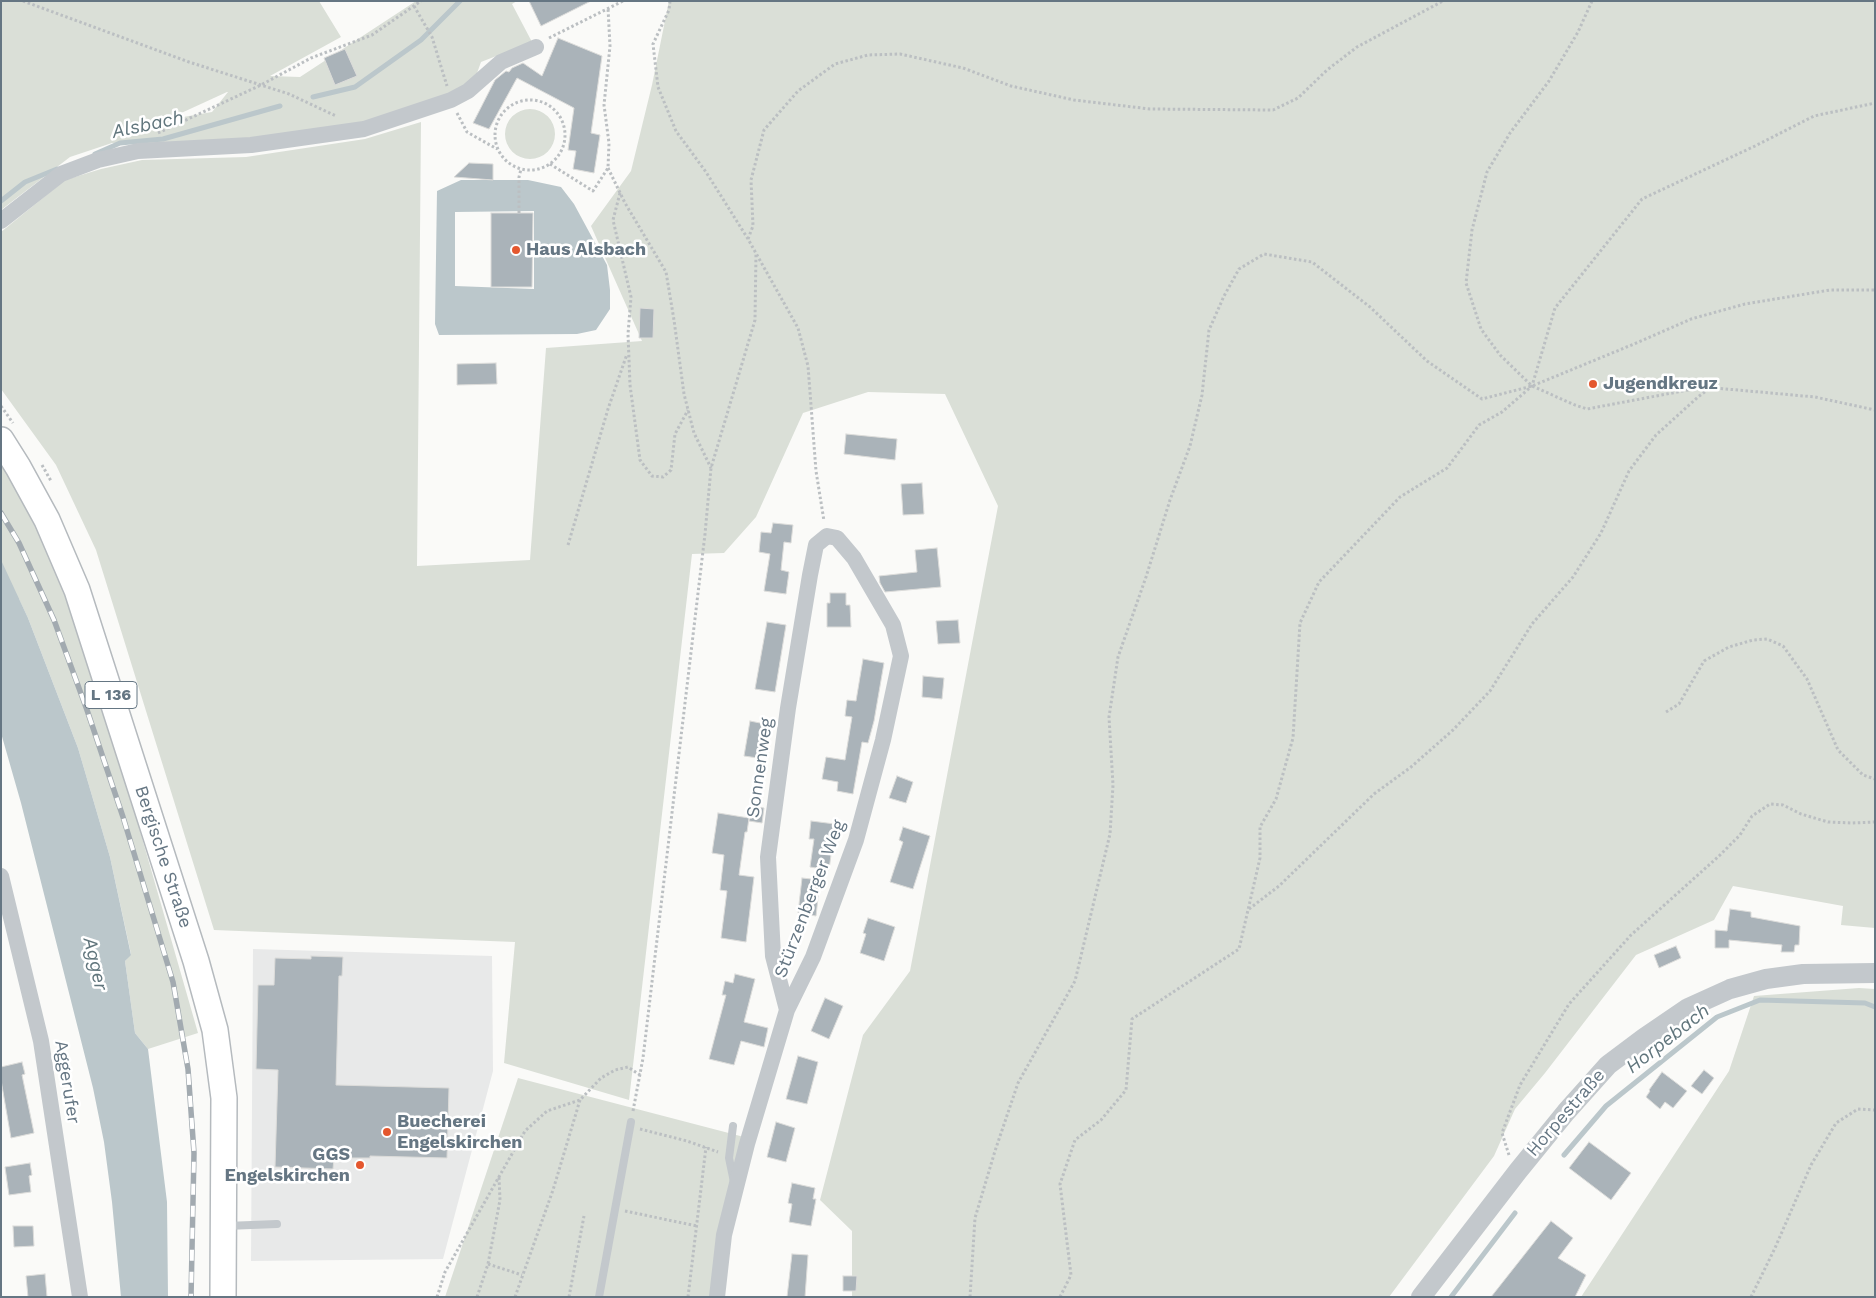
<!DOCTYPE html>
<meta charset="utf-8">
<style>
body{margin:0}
#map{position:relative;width:1876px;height:1298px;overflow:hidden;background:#fafaf8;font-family:"Work Sans",sans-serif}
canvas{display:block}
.frame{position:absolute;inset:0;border:2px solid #657683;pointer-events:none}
</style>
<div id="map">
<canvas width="1876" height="1298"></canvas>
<div class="frame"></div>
</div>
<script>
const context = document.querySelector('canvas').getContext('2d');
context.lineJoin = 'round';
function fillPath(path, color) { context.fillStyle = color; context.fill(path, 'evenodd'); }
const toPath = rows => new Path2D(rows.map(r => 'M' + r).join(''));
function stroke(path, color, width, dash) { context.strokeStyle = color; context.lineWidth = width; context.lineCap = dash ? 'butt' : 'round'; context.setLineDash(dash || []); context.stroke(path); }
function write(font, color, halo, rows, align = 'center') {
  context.font = font + ' "Work Sans",sans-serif'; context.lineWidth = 5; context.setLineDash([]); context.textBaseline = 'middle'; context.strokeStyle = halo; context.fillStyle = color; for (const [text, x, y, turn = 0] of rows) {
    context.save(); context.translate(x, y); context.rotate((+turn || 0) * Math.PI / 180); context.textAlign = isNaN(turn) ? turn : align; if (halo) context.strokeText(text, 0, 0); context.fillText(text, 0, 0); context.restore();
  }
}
const built = toPath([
 [253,949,492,956,493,1071,443,1259,251,1261]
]);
const green = toPath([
 [1,1,319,1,341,37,270,76,300,77,416,1,517,1,512,4,532,42,481,62,472,87,359,126,250,139,156,144,112,143,70,157,1,210],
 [228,92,212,112,166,120,227,92],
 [669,1,1875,1,1875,928,1841,925,1843,906,1733,886,1714,920,1636,955,1545,1073,1515,1109,1494,1156,1389,1297,852,1297,852,1231,820,1200,863,1035,910,971,998,506,945,394,868,392,803,413,756,517,724,553,692,554,629,1100,504,1063,515,942,214,930,96,550,56,465,1,389,1,232,65,180,101,169,142,160,246,157,365,139,421,122,417,566,530,560,546,348,642,341,591,226,631,171,652,85],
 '505 134a25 25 0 1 1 50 0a25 25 0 1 1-50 0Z',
 [1,460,44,531,76,608,198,1033,148,1049,135,1033,125,961,131,954,110,857,78,748,28,618,19,599,1,606],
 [1859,988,1875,989,1875,1297,1581,1297,1729,1071,1754,996],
 [518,1078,744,1137,711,1297,445,1297]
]);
const water = toPath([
 [461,180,528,180,561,187,574,204,607,265,610,290,610,309,596,330,577,334,439,335,435,324,437,191],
 [534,211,534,289,455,286,455,212],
 [1,560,28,618,78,748,110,857,131,955,125,961,135,1033,148,1049,167,1202,168,1297,121,1297,112,1202,104,1142,93,1088,21,803,1,733]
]);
const stream = toPath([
 [313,97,355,87,421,40,460,1],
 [95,154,120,143,163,139,280,106],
 [1,201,25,182,57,169],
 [1564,1155,1606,1106,1717,1017,1760,1000,1865,1003,1875,1007],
 [1451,1297,1515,1213]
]);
const building = toPath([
 [529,1,591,1,541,26,529,1],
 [558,38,602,56,591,133,600,135,594,173,573,169,576,151,568,150,574,108,517,78,489,129,473,123,495,80,506,71,509,72,512,68,523,63,542,76,558,38],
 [345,49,357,76,335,85,324,58,345,49],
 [469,163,493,164,493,180,454,177,469,163],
 [491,213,533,213,532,287,491,287,491,213],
 [640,308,654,309,653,338,639,338,640,308],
 [496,363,497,384,457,385,457,364,496,363],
 [846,434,897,439,895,460,844,454,846,434],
 [922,483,924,514,903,515,901,484,922,483],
 [773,523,793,525,791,543,784,542,781,570,789,572,786,594,764,591,770,554,759,552,761,532,771,533,773,523],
 [937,548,941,587,885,592,880,583,879,576,917,572,915,550,937,548],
 [830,593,846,593,846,605,850,605,851,627,827,627,827,603,830,603,830,593],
 [958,620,960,643,938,644,936,621,958,620],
 [767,622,786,625,775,692,755,689,767,622],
 [863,659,884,663,874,721,868,743,862,742,853,794,837,791,838,782,822,779,826,757,845,760,852,717,845,716,847,700,856,701,863,659],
 [923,676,944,678,942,699,922,697,923,676],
 [750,721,770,725,765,759,744,756,750,721],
 [897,776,913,782,906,803,889,798,897,776],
 [751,806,764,808,762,823,749,821,751,806],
 [718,813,749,818,747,832,745,832,739,875,754,877,746,942,721,938,727,891,720,890,724,855,712,853,718,813],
 [811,821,835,824,829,870,810,867,814,839,809,839,811,821],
 [903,827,930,836,913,889,890,882,903,842,899,840,903,827],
 [802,878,820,880,816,916,798,913,802,878],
 [1730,909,1751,912,1751,917,1800,926,1799,945,1795,945,1794,952,1781,952,1782,945,1729,940,1729,948,1715,948,1715,930,1727,931,1730,909],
 [868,918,895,927,884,961,860,953,866,934,863,933,868,918],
 [1676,946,1681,958,1659,968,1654,955,1676,946],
 [311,956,343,957,342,976,339,976,336,1085,449,1088,447,1158,370,1156,370,1158,334,1158,333,1169,275,1167,278,1070,256,1069,258,985,274,985,275,958,311,959,311,956],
 [735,974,755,979,744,1022,768,1028,764,1047,741,1041,734,1065,709,1059,726,995,722,995,725,981,733,983,735,974],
 [825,998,843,1006,829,1039,811,1031,825,998],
 [798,1056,818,1062,807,1104,786,1099,798,1056],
 [22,1062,25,1074,22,1075,34,1133,11,1138,1,1080,1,1067,22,1062],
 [1704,1070,1714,1078,1702,1094,1691,1086,1704,1070],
 [1662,1072,1687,1091,1673,1108,1665,1102,1660,1109,1646,1097,1650,1091,1649,1090,1662,1072],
 [776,1122,795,1128,786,1162,767,1157,776,1122],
 [1589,1142,1631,1173,1611,1200,1569,1168,1589,1142],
 [30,1163,32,1175,29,1176,31,1192,9,1195,5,1167,30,1163],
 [792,1183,815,1188,813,1199,816,1199,811,1226,789,1222,792,1204,788,1203,792,1183],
 [1551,1221,1573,1238,1558,1258,1586,1275,1575,1297,1491,1297,1551,1221],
 [13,1226,33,1226,34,1246,14,1247,13,1226],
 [792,1254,808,1255,805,1297,787,1297,792,1254],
 [45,1274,47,1297,28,1297,26,1276,45,1274],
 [843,1276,857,1276,856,1291,843,1291,843,1276]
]);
const path = toPath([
 [23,1,189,62,289,94,336,116],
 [670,1,669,10,653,44,658,87,676,131,706,172,748,239,798,328,808,366,816,471,824,521],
 [1592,1,1578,32,1549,81,1510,133,1487,172,1472,230,1466,283,1481,329,1500,355,1532,386,1575,405,1587,409,1704,387,1815,397,1875,410],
 [414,6,432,37,447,86],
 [549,38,623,1],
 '495 135a35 35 0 1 1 70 0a35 35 0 1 1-70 0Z',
 [457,113,467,132,497,149],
 [158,133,261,85,311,58,372,35,421,1],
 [550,164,593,191,608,168,609,143,604,105,610,46,608,8],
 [608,168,625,203,666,272,674,320,684,394,694,433,711,468],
 [620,193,613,220,631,297,628,334,630,385,640,460,652,476,663,477,671,470,675,434,688,410],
 [519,213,519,177,521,169],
 [748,239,753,226,751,180,764,130,798,91,835,64,868,55,900,54,963,68,1011,86,1074,100,1150,109,1273,110,1298,98,1327,70,1357,47,1443,1],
 [1,406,13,423],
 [42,465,51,481],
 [568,545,608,409,627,354],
 [1666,712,1679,704,1704,661,1729,647,1753,640,1767,639,1783,646,1807,679,1838,750,1863,775,1875,779],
 [1249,909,1279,886,1374,794,1411,767,1453,730,1490,691,1532,624,1573,577,1601,533,1629,471,1656,435,1698,397,1710,388],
 [633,1111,643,1058,705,534,711,468,755,320,756,253],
 [640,1129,687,1141,718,1152],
 [1509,1155,1502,1133,1520,1085,1569,1004,1631,935,1719,856,1740,835,1752,816,1770,804,1783,805,1801,814,1828,822,1852,823,1875,822],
 [625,1211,697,1226],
 [488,1264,522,1275],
 [437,1297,445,1272,525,1131,547,1111,580,1100,601,1078,615,1070,628,1067,640,1075],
 [477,1297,488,1264,500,1200,499,1177],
 [515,1297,553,1190,580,1100],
 [569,1297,584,1216],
 [688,1297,706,1147],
 [970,1297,975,1218,995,1151,1018,1083,1075,981,1110,834,1113,785,1109,717,1118,657,1146,577,1170,500,1190,446,1202,395,1209,330,1224,296,1239,269,1264,254,1312,262,1370,307,1427,361,1482,399,1532,386,1634,344,1691,319,1745,304,1830,290,1875,290],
 [1060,1297,1071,1275,1060,1184,1075,1140,1101,1120,1126,1090,1132,1019,1239,949,1260,858,1260,827,1276,799,1293,738,1300,623,1319,582,1400,497,1447,468,1479,425,1502,412,1532,386,1555,308,1642,199,1755,146,1814,116,1875,103],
 [1751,1297,1775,1248,1811,1165,1836,1123,1858,1109,1875,1110]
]);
const service = toPath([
 [733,1126,729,1158,734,1182],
 [226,1226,277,1224],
 [599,1297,631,1122]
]);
const minor = toPath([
 [1,221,61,174,98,160,138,151,251,145,364,129,451,100,468,91,501,62,536,47],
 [1,876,41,1041,80,1297],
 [717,1297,724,1235,747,1144,787,1010,813,957,856,840,883,740,901,656,893,625,854,558,837,538,827,536,816,545,810,575,788,708,768,857,773,956,787,1010]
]);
const tertiary = toPath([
 [1421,1297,1518,1171,1566,1112,1608,1065,1644,1038,1688,1008,1730,989,1766,979,1803,974,1875,973]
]);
const primary = toPath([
 [1,440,18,467,47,520,77,590,196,961,215,1030,224,1098,223,1297]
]);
const rail = toPath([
 [1,513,19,543,54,620,87,710,123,817,173,982,188,1069,194,1153,191,1297]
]);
const markers = [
 [516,250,5,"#e4572e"],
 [1593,384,5,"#e4572e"],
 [387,1132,5,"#e4572e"],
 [360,1165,5,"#e4572e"]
];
const shields = [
 [111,695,52]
];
const shieldNames = [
 ["L 136",111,695]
];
const poiNames = [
 ["Haus Alsbach",526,250],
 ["Jugendkreuz",1603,384],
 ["Buecherei",397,1122],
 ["Engelskirchen",397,1143],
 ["GGS",350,1155,"right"],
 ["Engelskirchen",350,1176,"right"]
];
const streetNames = [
 ["Sonnenweg",760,768,-82],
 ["Bergische Straße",163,857,72],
 ["Stürzenberger Weg",810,899,-69],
 ["Aggerufer",67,1082,81],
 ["Horpestraße",1566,1113,-49]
];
const waterNames = [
 ["Alsbach",148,125,-12],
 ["Agger",95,964,77],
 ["Horpebach",1668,1039,-38]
];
fillPath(built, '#e8e9e9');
fillPath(green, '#dadfd7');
fillPath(water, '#bbc7cb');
stroke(stream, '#bbc7cb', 5);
fillPath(building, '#aab3b9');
stroke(building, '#dcdcda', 1);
stroke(primary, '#b5babe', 28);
stroke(path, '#bbbfc2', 3, [2.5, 2.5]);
stroke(service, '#c3c8cc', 8);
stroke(minor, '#c3c8cc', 16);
stroke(tertiary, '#c3c8cc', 20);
stroke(primary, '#fff', 25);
stroke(rail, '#a2aab0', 5.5);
stroke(rail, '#fff', 4, [11]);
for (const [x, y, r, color] of markers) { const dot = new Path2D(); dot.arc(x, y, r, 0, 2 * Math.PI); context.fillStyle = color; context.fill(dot); stroke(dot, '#fff', 2); }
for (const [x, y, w] of shields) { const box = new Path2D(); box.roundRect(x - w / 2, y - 13.5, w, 27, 4); context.fillStyle = '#fff'; context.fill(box); stroke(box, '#657683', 1); }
write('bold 16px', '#657683', null, shieldNames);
write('bold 18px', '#657683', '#fff', poiNames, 'left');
write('18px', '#657683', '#fff', streetNames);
write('italic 19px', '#60757c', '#fff', waterNames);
</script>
